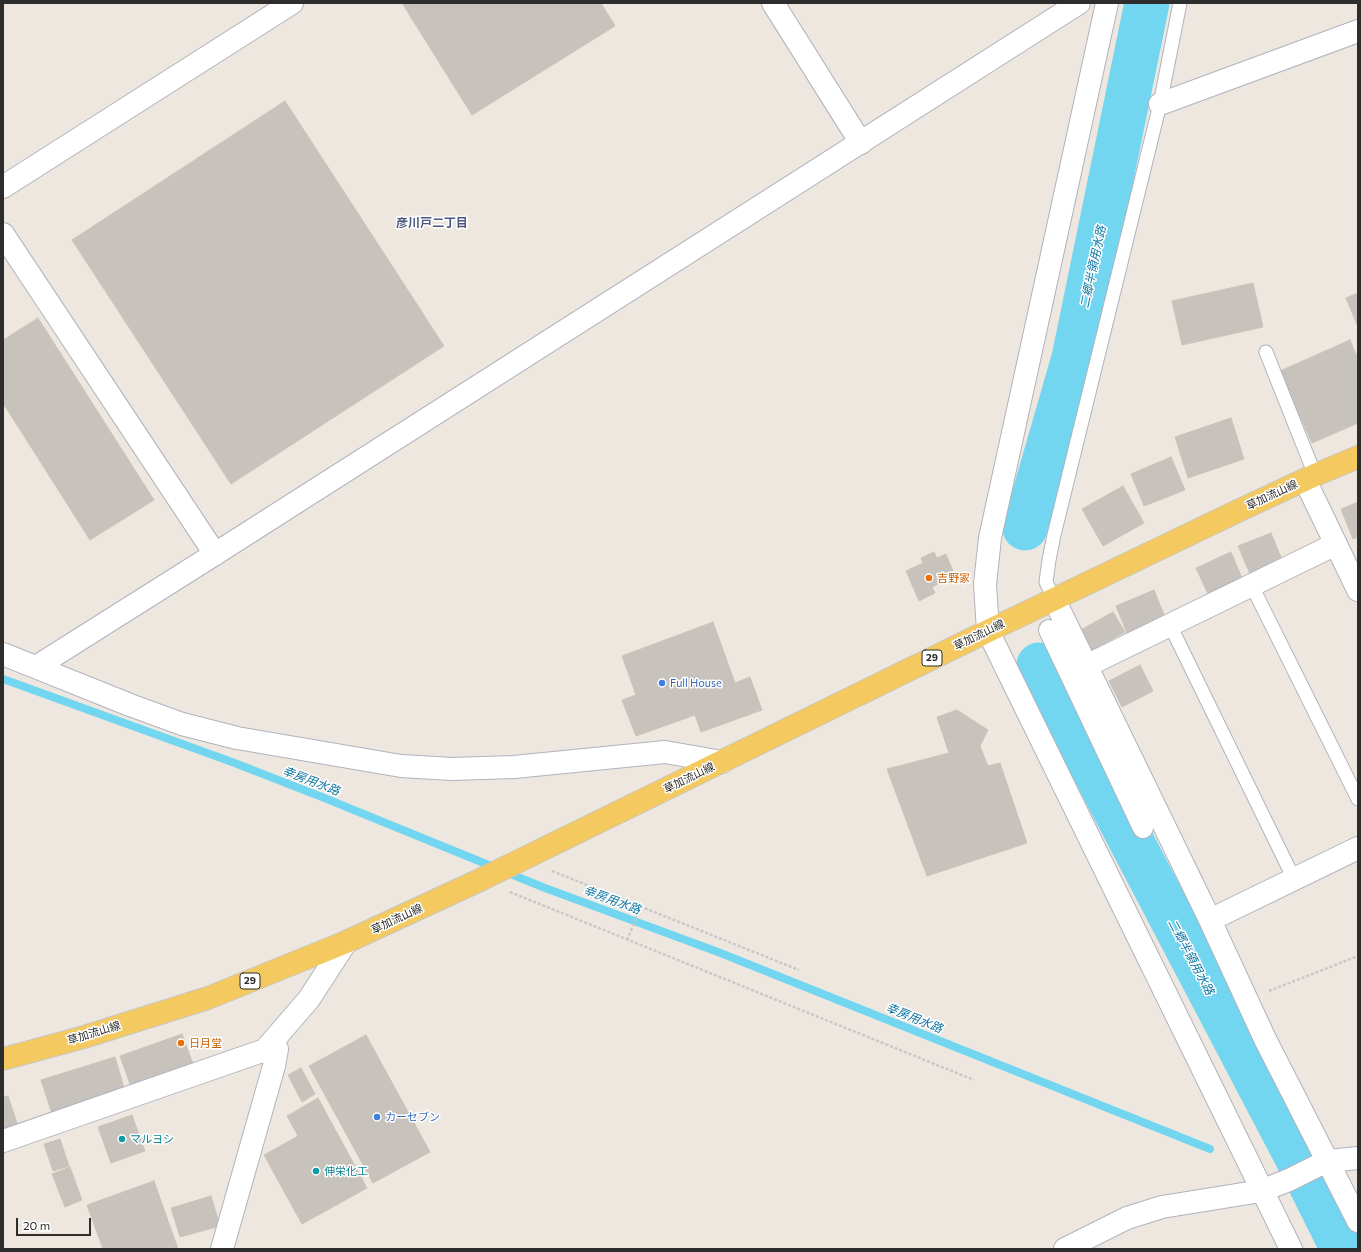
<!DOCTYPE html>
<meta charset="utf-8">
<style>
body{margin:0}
#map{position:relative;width:1361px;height:1252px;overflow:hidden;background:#eee7e0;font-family:Commissioner,sans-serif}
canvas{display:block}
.frame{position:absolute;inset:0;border:4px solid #2d2d2d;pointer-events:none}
.scale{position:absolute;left:16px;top:1218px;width:75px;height:18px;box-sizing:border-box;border:2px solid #2d2d2d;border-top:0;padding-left:5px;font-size:12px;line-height:14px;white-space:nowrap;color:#2d2d2d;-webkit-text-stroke:3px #fff;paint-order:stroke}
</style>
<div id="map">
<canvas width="1361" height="1252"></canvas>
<div class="frame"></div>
<div class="scale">20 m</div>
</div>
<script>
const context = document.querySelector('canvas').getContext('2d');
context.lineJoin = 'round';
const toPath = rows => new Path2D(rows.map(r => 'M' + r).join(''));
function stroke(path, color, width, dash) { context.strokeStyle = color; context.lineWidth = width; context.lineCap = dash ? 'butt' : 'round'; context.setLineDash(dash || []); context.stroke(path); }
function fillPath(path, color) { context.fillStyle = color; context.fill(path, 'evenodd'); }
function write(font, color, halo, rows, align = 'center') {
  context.font = font + ' Commissioner,"Noto Sans JP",sans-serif'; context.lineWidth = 3; context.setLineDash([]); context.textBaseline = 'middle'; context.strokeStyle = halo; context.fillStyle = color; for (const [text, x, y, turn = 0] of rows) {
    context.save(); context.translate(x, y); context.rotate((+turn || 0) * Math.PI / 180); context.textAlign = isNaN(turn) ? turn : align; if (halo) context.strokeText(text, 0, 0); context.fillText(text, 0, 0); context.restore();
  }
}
const stream = toPath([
 [3,679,232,762,322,797,545,888,718,952,1210,1149]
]);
const river = toPath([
 [1025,528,1074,358,1147,3],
 [1039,665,1298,1159,1343,1249]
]);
const building = toPath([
 [402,3,601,3,615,26,472,115,402,3],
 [285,101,444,346,231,484,72,240,285,101],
 [1253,283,1263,327,1182,345,1172,301,1253,283],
 [1358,293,1358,327,1346,298,1358,293],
 [38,318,154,500,90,540,3,403,3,340,38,318],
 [1350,340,1358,359,1358,423,1312,443,1280,371,1350,340],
 [1231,418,1244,459,1188,478,1175,437,1231,418],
 [1171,457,1185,490,1144,506,1131,474,1171,457],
 [1123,486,1144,523,1103,546,1082,509,1123,486],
 [1358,502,1358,537,1353,539,1341,509,1358,502],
 [1271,533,1283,562,1251,576,1238,546,1271,533],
 [934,552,937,558,946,554,955,576,932,587,935,593,919,601,906,571,923,563,921,558,934,552],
 [1231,552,1242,578,1208,594,1196,568,1231,552],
 [1154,590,1167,622,1129,638,1116,606,1154,590],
 [1113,612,1125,632,1091,651,1079,631,1113,612],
 [713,622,735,683,750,677,762,710,701,732,695,715,636,736,622,700,636,695,622,656,713,622],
 [1140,665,1153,691,1122,707,1109,681,1140,665],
 [957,710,988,730,980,746,988,766,1000,763,1027,843,927,876,887,769,949,753,937,717,957,710],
 [182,1034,193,1064,132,1090,120,1056,182,1034],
 [366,1035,430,1152,373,1183,309,1066,366,1035],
 [115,1057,125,1091,52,1114,41,1080,115,1057],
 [301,1068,315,1094,302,1102,288,1075,301,1068],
 [8,1096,18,1126,3,1131,3,1097,8,1096],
 [318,1098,367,1188,302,1224,264,1155,298,1136,287,1116,318,1098],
 [132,1115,145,1151,111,1163,98,1127,132,1115],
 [60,1139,69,1166,53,1171,44,1144,60,1139],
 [70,1167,82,1200,65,1207,52,1174,70,1167],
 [154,1181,178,1249,103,1249,87,1205,154,1181],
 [211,1196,220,1226,180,1237,171,1208,211,1196]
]);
const path = toPath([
 [552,871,799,970],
 [510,892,974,1080],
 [627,940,641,906],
 [1269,991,1358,956]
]);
const service = toPath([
 [1266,352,1315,475],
 [1252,586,1358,799],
 [1054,599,1046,582,1049,560,1054,535,1160,104,1180,3],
 [1170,625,1294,879]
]);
const pedestrian = toPath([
 [1049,630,1143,828]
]);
const minor = toPath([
 [773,3,861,143],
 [1160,104,1358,31],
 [3,187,292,3],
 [3,234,215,554],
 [1305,480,1358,590],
 [1054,599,1210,920,1265,1039,1358,1221],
 [1086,666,1336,544],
 [1210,920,1358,848],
 [3,1141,265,1050,309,999,346,942],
 [222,1249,274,1066,277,1049,273,1041],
 [1065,1249,1127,1218,1162,1207,1261,1191,1289,1180,1327,1161,1358,1158]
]);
const tertiary = toPath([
 [1107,3,990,538,985,584,988,631,1291,1249],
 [3,654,130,705,182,724,237,738,401,766,452,769,514,767,665,752,722,762],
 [36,667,215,554,1079,3]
]);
const primary = toPath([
 [3,1059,84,1037,208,998,346,942,480,880,988,631,1242,509,1315,475,1358,457]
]);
const markers = [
 [929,578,4,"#e8710a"],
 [662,683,4,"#3f7fe0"],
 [181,1043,4,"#e8710a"],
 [377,1117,4,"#3f7fe0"],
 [122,1139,4,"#0f9aa8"],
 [316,1171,4,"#0f9aa8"]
];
const shields = [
 [932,658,20],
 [250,981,20]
];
const shieldNames = [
 ["29",932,658],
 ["29",250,981]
];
const streetNames = [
 ["草加流山線",1272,495,-25],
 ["草加流山線",979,635,-26],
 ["草加流山線",689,778,-26],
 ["草加流山線",397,919,-25],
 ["草加流山線",94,1033,-17]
];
const foodNames = [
 ["吉野家",937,578],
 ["日月堂",189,1043]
];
const shopNames = [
 ["Full House",670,683],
 ["カーセブン",385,1117]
];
const cultureNames = [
 ["マルヨシ",130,1139],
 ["伸栄化工",324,1171]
];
const neighbourhoodNames = [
 ["彦川戸二丁目",432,223]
];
const waterNames = [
 ["二郷半領用水路",1093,267,-78],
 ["幸房用水路",311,781,21],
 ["幸房用水路",612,900,20],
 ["二郷半領用水路",1191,957,62],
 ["幸房用水路",914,1018,22]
];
stroke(stream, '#72d6f1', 8);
stroke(river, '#72d6f1', 45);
fillPath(building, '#c7c2bb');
stroke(building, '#cac3b9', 1);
stroke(service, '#b0b3bd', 15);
stroke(pedestrian, '#b0b3bd', 22);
stroke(minor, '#b0b3bd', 24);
stroke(tertiary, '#b0b3bd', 24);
stroke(primary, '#c8c8c8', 24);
stroke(path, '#c8c8c8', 2.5, [3, 2]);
stroke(service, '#fff', 13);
stroke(pedestrian, '#fff', 20);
stroke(minor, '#fff', 22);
stroke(tertiary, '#fff', 22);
stroke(primary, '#f3c960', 22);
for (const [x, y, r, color] of markers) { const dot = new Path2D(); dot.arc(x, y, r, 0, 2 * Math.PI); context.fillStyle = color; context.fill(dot); stroke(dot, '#fff', 1.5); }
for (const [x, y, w] of shields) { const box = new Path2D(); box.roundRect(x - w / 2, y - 8, w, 16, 3); context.fillStyle = '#fff'; context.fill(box); stroke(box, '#2d2d2d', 1); }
write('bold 10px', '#2d2d2d', null, shieldNames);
write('11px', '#2d2d2d', '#fff', streetNames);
write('11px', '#c56008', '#fff', foodNames, 'left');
write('11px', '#366cbe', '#fff', shopNames, 'left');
write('11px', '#0d838f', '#fff', cultureNames, 'left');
write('bold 12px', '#4c587f', '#fff', neighbourhoodNames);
write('italic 12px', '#0c76a2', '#fff', waterNames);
</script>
